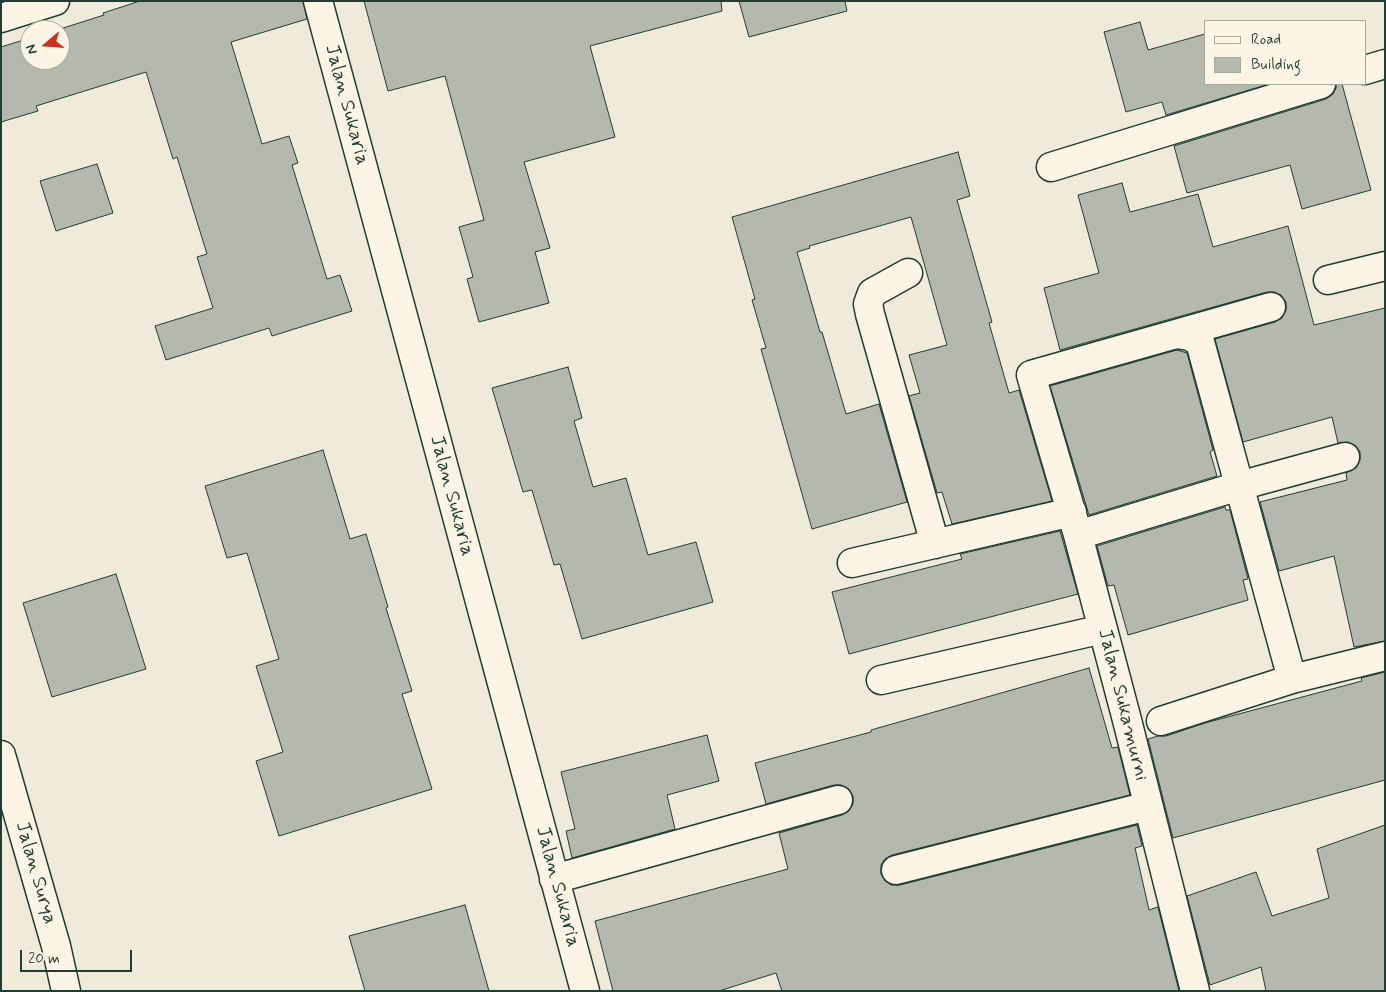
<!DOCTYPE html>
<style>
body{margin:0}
#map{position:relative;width:1386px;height:992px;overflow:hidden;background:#efeada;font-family:Mynerve,sans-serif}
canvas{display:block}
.frame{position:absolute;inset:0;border:2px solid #1f3d34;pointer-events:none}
.legend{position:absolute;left:1204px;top:20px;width:162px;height:65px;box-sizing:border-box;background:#fcf5e5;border:1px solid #a4ab9e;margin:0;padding:6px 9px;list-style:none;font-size:15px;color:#1f3d34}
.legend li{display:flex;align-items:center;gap:10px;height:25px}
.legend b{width:25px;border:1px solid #a4ab9e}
.north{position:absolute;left:20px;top:20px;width:50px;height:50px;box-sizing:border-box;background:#fcf5e5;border:1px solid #a4ab9e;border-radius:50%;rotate:252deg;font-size:14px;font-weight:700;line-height:20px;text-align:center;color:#1f3d34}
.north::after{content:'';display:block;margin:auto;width:18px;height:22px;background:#c8321e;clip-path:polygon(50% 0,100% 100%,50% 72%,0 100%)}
.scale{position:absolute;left:20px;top:950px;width:112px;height:22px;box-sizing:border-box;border:2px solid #1f3d34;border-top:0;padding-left:6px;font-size:15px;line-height:18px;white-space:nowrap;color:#1f3d34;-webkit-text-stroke:4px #fcf5e5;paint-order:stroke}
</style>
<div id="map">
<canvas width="1386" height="992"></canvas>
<div class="frame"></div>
<ul class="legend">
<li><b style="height:6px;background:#fcf5e5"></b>Road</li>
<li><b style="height:14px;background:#b5b9ad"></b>Building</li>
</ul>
<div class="north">N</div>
<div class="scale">20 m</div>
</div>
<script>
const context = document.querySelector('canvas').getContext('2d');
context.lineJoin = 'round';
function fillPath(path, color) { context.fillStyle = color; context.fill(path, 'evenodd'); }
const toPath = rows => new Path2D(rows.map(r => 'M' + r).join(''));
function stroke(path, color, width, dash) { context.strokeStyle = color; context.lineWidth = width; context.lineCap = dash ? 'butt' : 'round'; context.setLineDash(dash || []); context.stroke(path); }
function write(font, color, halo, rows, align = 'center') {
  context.font = font + ' Mynerve,sans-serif'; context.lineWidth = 5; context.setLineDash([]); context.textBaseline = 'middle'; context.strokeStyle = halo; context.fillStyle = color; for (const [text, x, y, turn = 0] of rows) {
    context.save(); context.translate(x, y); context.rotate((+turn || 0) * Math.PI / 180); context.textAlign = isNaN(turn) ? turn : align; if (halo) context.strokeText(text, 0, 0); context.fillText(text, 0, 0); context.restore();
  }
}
const building = toPath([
 [140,1,303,1,307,19,231,42,262,144,289,136,298,163,292,165,327,279,340,275,352,311,272,336,269,328,166,360,155,326,213,308,197,257,207,254,177,157,173,159,146,72,36,106,38,111,1,122,1,47,30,38,30,60,60,60,60,30,57,30,104,15,103,13,140,1],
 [364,1,721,1,722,11,590,46,615,137,524,162,550,248,535,252,549,303,479,322,467,279,473,277,459,227,484,220,445,76,388,91,364,1],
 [739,1,845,1,847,11,749,37,739,1],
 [1140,22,1148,50,1205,34,1205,84,1269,84,1166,115,1162,102,1126,112,1104,32,1140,22],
 [1336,84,1342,84,1371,190,1302,209,1290,165,1187,193,1174,146,1326,99,1333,94,1336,88,1336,84],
 [958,152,970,196,957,200,992,322,989,323,1009,393,1019,390,1052,501,952,524,942,492,937,493,909,396,920,393,909,355,947,345,911,217,809,246,810,248,797,252,820,332,822,332,846,414,879,404,907,502,812,529,761,349,766,348,752,300,755,299,732,217,958,152],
 [97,164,113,213,56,231,40,181,97,164],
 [1122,183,1130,212,1198,194,1213,247,1288,226,1314,325,1385,308,1385,641,1354,647,1334,556,1279,571,1260,502,1347,480,1346,473,1356,468,1360,460,1360,452,1356,446,1348,442,1338,443,1332,417,1243,442,1215,339,1275,322,1282,318,1286,310,1286,302,1281,295,1274,292,1267,292,1060,350,1044,288,1099,273,1078,195,1122,183],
 [1177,350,1187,353,1213,450,1210,452,1217,476,1089,515,1050,386,1177,350],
 [568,367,582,418,574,421,593,487,626,478,648,555,696,542,713,602,582,639,560,564,554,565,532,490,523,492,492,388,568,367],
 [323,450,350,539,366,534,388,607,386,608,412,691,402,694,432,789,279,836,256,761,283,752,256,666,279,659,247,553,227,558,205,486,323,450],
 [1225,507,1226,510,1230,510,1248,579,1243,580,1248,600,1128,635,1114,585,1108,586,1097,546,1225,507],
 [1060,531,1078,594,849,654,832,592,962,559,960,554,1060,531],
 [116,574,146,669,52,697,23,603,116,574],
 [1089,668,1112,748,1118,747,1130,795,892,855,885,859,881,865,881,874,885,881,891,885,900,885,1137,825,1142,846,1135,848,1149,910,1158,907,1179,991,782,991,776,973,719,991,613,991,595,921,788,869,779,833,842,815,849,811,853,804,853,796,849,789,841,785,834,785,766,804,755,763,871,732,871,730,1089,668],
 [1385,672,1385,780,1173,838,1148,739,1158,736,1166,736,1205,723,1362,681,1361,678,1385,672],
 [707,735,719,781,667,795,675,829,572,858,566,831,575,829,561,772,707,735],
 [1385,825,1385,991,1266,991,1261,967,1210,985,1187,896,1256,872,1272,916,1329,898,1317,849,1385,825],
 [465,905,489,991,365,991,349,936,465,905]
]);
const minor = toPath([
 [318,1,585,991],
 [1,18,55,1],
 [1365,70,1385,64],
 [1051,167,1321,84],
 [908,273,872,293,868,304,870,314,935,544],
 [1328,280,1385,266],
 [1176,334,1271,307],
 [1078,535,1239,486,1345,457],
 [852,563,1072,512],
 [881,680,1103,629],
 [1161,721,1292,679,1385,656],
 [1,755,56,946,66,991],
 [896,870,1148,806],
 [554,879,838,800],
 [1195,991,1127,720,1078,535,1031,375,1176,334,1189,336,1200,342,1292,679]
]);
const streetNames = [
 ["Jalan Sukaria",346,105,75],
 ["Jalan Sukaria",451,496,75],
 ["Jalan Sukamurni",1122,705,76],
 ["Jalan Surya",35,873,74],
 ["Jalan Sukaria",557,887,75]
];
fillPath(building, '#b5b9ad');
stroke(building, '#1f3d34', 1);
stroke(minor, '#1f3d34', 31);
stroke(minor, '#fcf5e5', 28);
write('20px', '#1f3d34', '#fcf5e5', streetNames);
</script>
